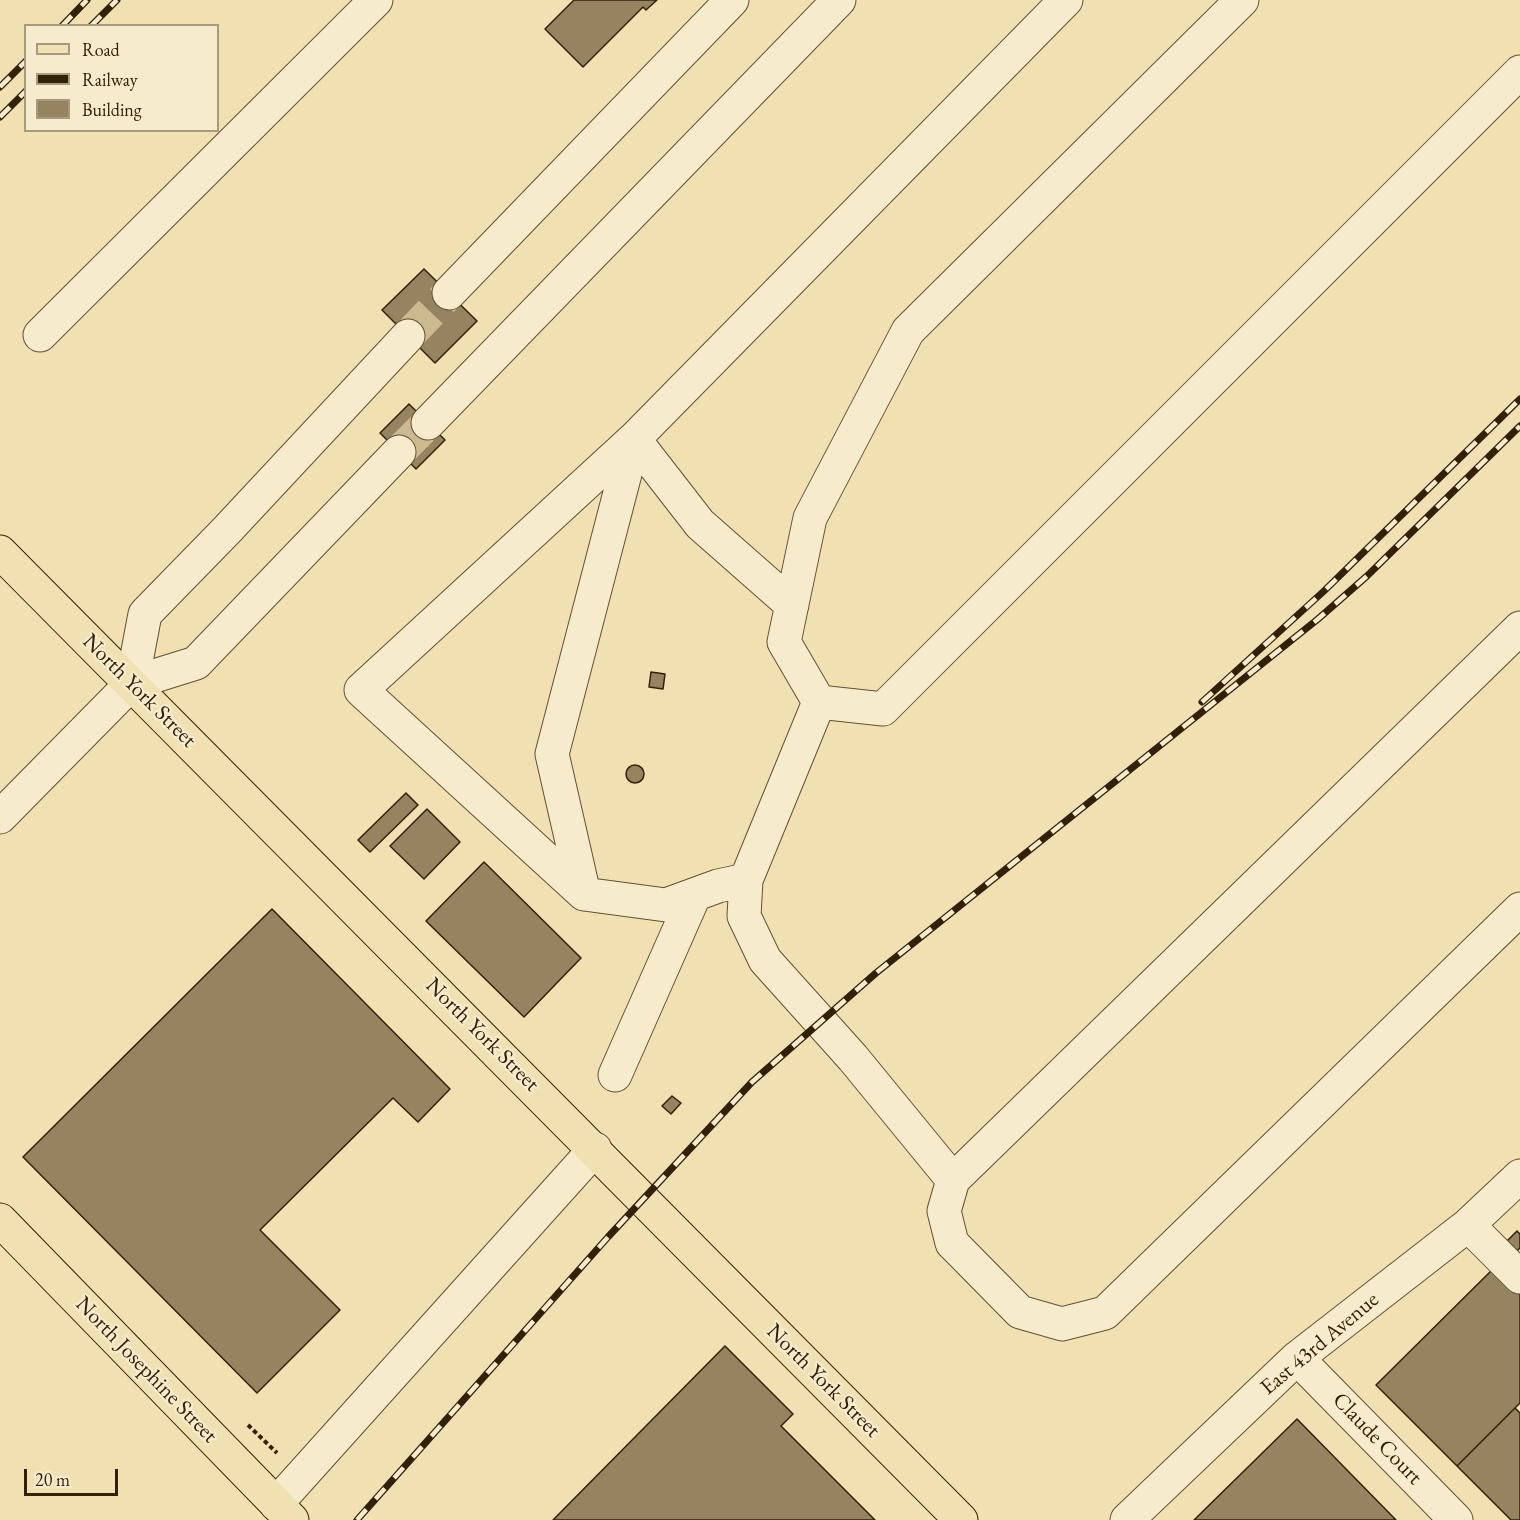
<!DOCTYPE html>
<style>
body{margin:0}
#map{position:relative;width:1520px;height:1520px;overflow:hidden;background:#f1e1b2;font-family:"EB Garamond",serif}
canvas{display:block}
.legend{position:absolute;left:24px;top:24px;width:195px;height:108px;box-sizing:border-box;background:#f6eccd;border:2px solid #a89a7f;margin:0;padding:8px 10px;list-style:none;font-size:18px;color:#332009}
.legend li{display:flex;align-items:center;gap:12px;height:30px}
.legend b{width:30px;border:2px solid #a89a7f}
.scale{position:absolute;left:24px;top:1469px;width:94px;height:27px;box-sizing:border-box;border:3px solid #332009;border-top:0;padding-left:8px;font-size:18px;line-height:21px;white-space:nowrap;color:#332009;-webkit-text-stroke:4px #f6eccd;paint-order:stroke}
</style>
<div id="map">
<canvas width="1520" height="1520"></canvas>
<ul class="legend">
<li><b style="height:8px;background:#f1e1b2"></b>Road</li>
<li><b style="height:8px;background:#332009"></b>Railway</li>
<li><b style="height:16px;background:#968461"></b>Building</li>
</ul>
<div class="scale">20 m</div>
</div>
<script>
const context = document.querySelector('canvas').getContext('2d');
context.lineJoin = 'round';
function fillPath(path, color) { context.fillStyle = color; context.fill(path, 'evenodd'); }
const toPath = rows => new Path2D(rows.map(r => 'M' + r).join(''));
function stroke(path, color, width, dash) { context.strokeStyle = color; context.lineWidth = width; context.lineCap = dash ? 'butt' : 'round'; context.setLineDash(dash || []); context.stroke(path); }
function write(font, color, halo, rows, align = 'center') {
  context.font = font + ' "EB Garamond",serif'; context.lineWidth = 4.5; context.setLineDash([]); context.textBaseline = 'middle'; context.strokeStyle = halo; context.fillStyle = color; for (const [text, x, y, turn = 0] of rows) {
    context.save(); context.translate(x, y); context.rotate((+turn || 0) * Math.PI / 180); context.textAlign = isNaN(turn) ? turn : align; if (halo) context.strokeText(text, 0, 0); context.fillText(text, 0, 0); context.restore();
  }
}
const building = toPath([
 [574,0,657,0,646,10,643,7,583,67,545,29,574,0],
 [424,269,477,321,435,363,382,310,424,269],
 [409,404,445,440,416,469,380,433,409,404],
 [651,672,665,674,663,689,649,687,651,672],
 '626 774a9 9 0 1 1 18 0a9 9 0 1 1-18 0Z',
 [406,793,418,805,370,852,358,840,406,793],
 [427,809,460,842,424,879,390,846,427,809],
 [484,862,581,958,524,1017,426,921,484,862],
 [272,909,450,1089,418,1122,393,1098,260,1230,340,1310,257,1393,23,1157,272,909],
 [672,1096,681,1103,671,1114,662,1106,672,1096],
 [1517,1231,1520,1234,1520,1248,1513,1255,1503,1245,1517,1231],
 [1494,1268,1520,1294,1520,1403,1457,1466,1376,1385,1494,1268],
 [725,1346,793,1414,781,1426,875,1520,553,1520,725,1346],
 [1515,1408,1520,1413,1520,1520,1511,1520,1457,1466,1515,1408],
 [1297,1419,1396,1520,1194,1520,1297,1419]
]);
const minorTunnel = toPath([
 [408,336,449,293],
 [399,452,428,423]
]);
const path = toPath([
 [248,1425,277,1453]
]);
const minor = toPath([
 [1242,0,908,331,810,518,784,642,819,702,883,709,1520,72],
 [449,293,732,0],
 [40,335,376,0],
 [428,423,839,0],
 [634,439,700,524,792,605],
 [1520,628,953,1180,944,1211,952,1243,1020,1312,1062,1324,1105,1313,1520,909],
 [132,683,145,614,226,531,408,336],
 [819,702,746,880,744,916,765,960,853,1058,953,1180],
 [0,817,132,683,196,663,399,452],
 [746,880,718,886,666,905,584,894,361,690,634,439,1066,0],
 [584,894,552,754,634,439],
 [615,1075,694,896],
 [1468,1225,1520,1277],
 [1297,1358,1456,1520],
 [276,1504,595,1149],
 [1127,1520,1297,1358,1468,1225,1520,1176]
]);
const major = toPath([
 [0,552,961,1520],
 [0,1220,292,1520]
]);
const rail = toPath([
 [62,26,87,0],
 [91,26,117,0],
 [0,87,26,61],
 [0,117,26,91],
 [1202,702,1324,591,1520,399],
 [357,1520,608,1237,752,1082,876,973,1318,619,1367,576,1520,426]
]);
const streetNames = [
 ["North York Street",139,691,45],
 ["North York Street",482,1035,45],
 ["East 43rd Avenue",1320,1344,-40],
 ["North Josephine Street",146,1370,46],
 ["North York Street",823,1381,45],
 ["Claude Court",1377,1439,46]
];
fillPath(building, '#968461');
stroke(building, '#332009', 1.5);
stroke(minorTunnel, '#cbba90', 33, [33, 16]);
stroke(minor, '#625033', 35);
stroke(major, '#332009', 35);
stroke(path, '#332009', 4, [4.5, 3]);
stroke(minor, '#f6eccd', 33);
stroke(major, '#f1e1b2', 33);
stroke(rail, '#332009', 7);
stroke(rail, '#f6eccd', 4.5, [14]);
write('22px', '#332009', '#f6eccd', streetNames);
</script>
